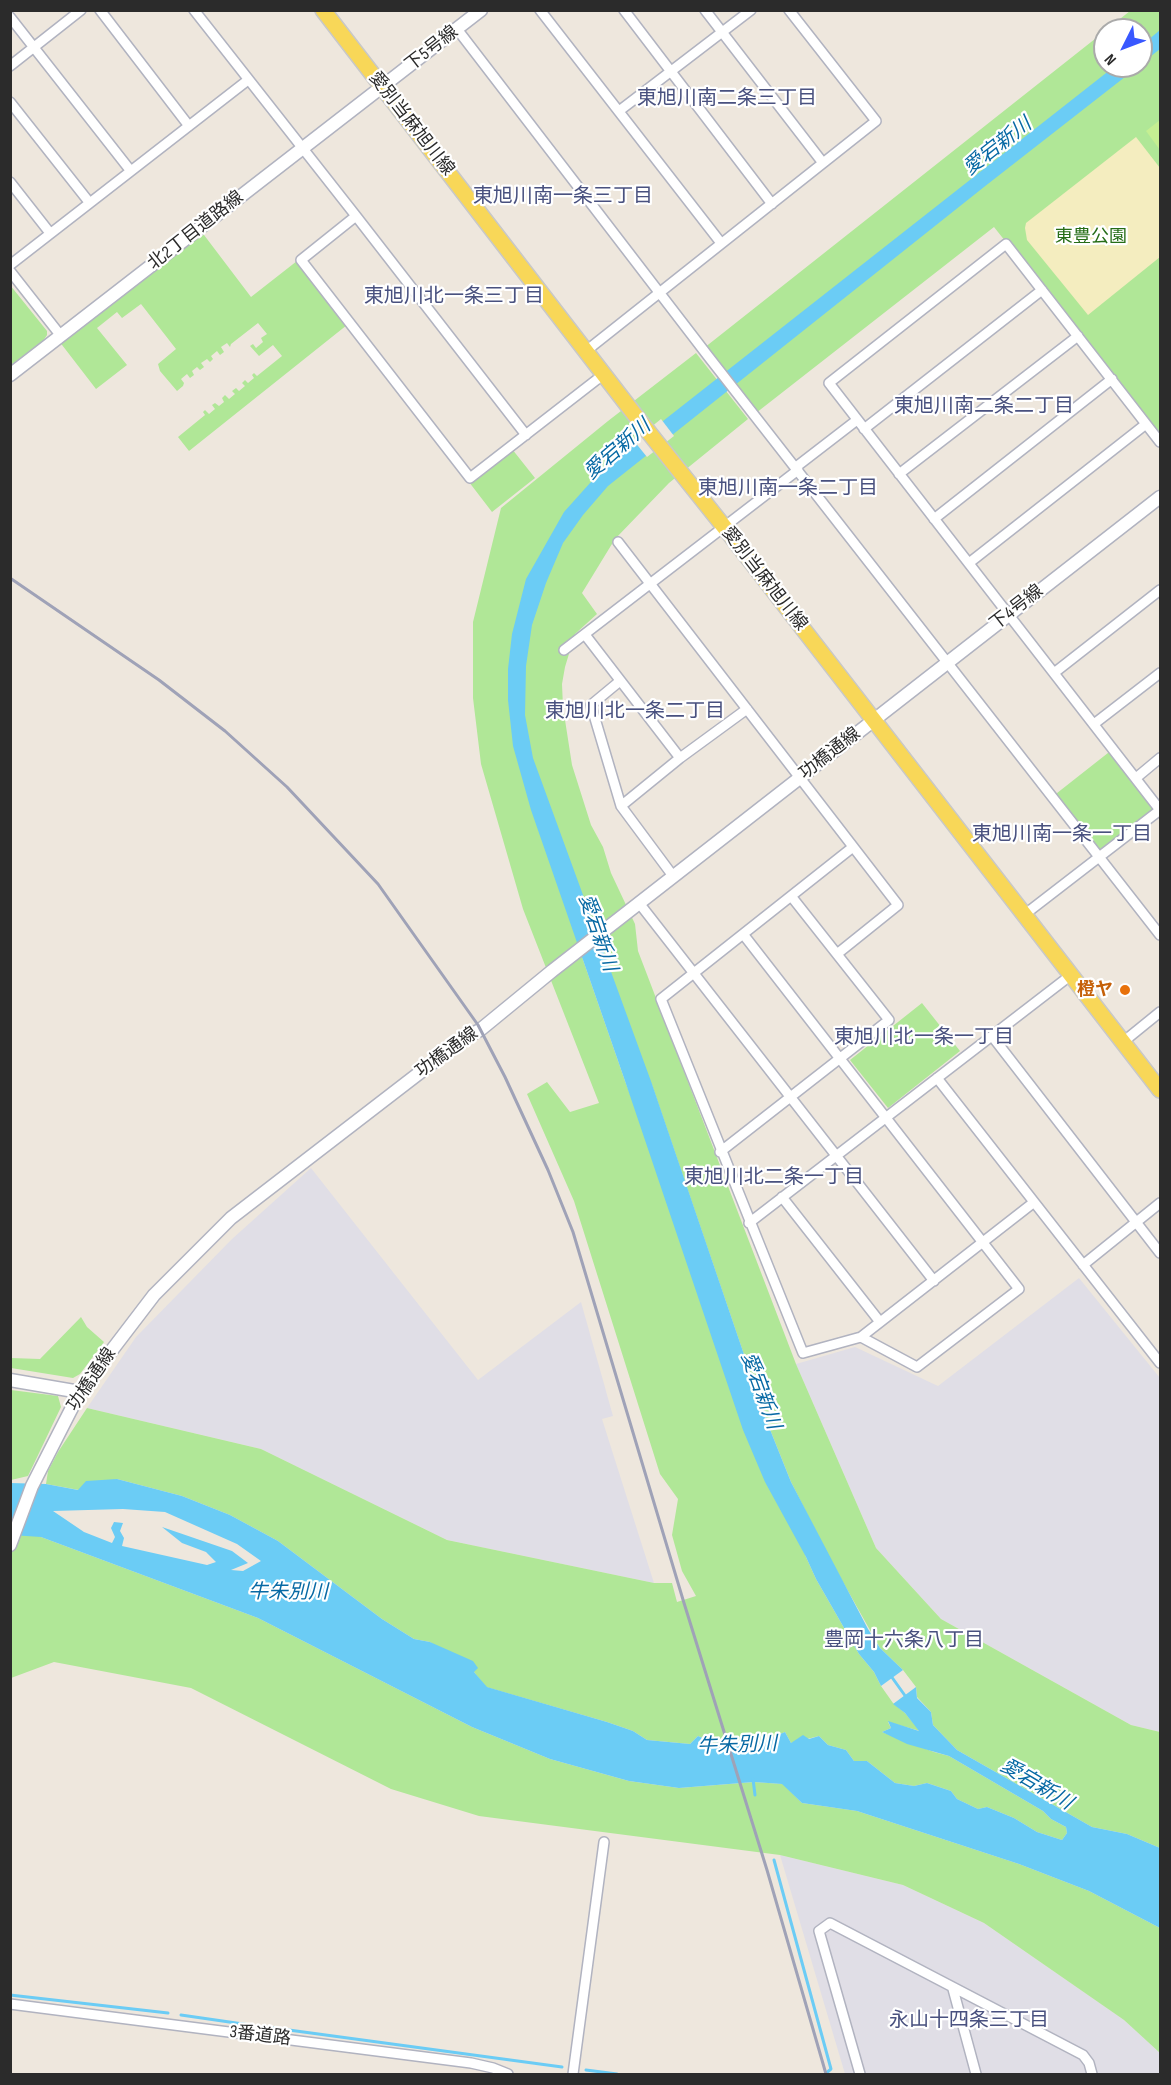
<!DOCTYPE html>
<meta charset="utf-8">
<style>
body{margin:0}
#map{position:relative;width:1171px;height:2085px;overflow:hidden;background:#eee7dd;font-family:"Sofia Sans Condensed",sans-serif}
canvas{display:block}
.frame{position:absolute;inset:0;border:12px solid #2b2b2b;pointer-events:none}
.north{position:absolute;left:1093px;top:18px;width:60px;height:60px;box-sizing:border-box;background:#fff;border:2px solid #aaa;border-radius:50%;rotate:228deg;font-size:16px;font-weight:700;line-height:24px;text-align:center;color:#2b2b2b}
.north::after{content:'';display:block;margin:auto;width:21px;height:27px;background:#3958ff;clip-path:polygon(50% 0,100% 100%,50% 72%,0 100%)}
</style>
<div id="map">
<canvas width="1171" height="2085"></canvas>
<div class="frame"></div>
<div class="north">N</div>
</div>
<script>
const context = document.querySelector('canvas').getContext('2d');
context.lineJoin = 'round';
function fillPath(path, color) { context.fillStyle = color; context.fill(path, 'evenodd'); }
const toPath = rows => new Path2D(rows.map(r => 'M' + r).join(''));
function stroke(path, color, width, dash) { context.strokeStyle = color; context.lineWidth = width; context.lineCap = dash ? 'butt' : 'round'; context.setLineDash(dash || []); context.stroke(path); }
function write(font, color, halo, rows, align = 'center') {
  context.font = font + ' "Sofia Sans Condensed","Noto Sans JP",sans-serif'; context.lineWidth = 4.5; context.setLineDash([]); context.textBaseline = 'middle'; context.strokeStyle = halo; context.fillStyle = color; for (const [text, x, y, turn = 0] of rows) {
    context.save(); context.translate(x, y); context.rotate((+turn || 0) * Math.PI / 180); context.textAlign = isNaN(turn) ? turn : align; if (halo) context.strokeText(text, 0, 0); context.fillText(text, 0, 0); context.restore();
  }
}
const industrial = toPath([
 [311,1168,478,1380,581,1302,613,1416,602,1419,654,1583,447,1540,261,1449,87,1408,136,1337,232,1239],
 [1079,1278,1160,1378,1160,1732,1131,1725,941,1619,876,1548,796,1364,855,1347,938,1386],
 [780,1855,903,1885,984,1923,1124,2020,1160,2053,1160,2074,845,2074]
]);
const green = toPath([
 [1130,11,1160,11,1160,436,994,227,756,413,704,348,1105,31,1105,66,1141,66,1141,30,1106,30],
 [201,231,251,297,297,261,347,325,189,451,178,437,205,415,203,412,205,410,209,414,215,409,212,405,215,403,219,406,224,402,222,398,225,395,229,399,235,394,232,391,236,388,239,391,245,386,242,383,245,380,248,383,254,378,252,375,254,373,257,376,282,356,273,345,259,356,250,346,253,344,256,348,263,342,261,338,267,334,258,323,231,344,230,347,227,343,221,347,224,352,220,355,217,351,211,356,213,359,210,362,207,359,201,363,204,367,200,370,197,367,192,371,194,375,190,378,187,374,181,379,184,383,183,386,177,391,160,371,158,364,176,349,141,304,122,318,117,312,97,328,127,365,96,389,59,341],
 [10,285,47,331,47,335,43,341,11,365],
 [696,353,748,419,669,483,615,539,582,593,597,614,575,634,565,667,562,684,563,707,572,765,591,825,603,847,611,873,635,924,638,951,796,1364,876,1548,941,1619,1131,1725,1160,1732,1160,1848,1127,1834,1092,1827,957,1750,933,1725,931,1712,917,1697,916,1687,903,1670,880,1648,830,1559,791,1482,767,1422,652,1085,582,957,625,1081,806,1557,816,1579,859,1654,874,1672,881,1686,893,1703,905,1713,920,1731,888,1722,891,1728,882,1732,934,1752,949,1756,1043,1811,1051,1819,1066,1827,1067,1833,1062,1840,1037,1832,1014,1818,987,1807,978,1809,957,1799,951,1791,927,1783,914,1786,895,1783,867,1761,854,1761,846,1750,828,1745,819,1736,791,1743,785,1732,756,1744,731,1740,714,1743,698,1736,690,1744,647,1740,633,1731,607,1722,486,1687,474,1672,430,1642,414,1639,382,1619,278,1541,230,1515,182,1496,117,1479,79,1490,46,1484,48,1471,58,1452,87,1408,261,1449,447,1540,654,1583,672,1583,677,1602,696,1596,682,1571,672,1535,678,1499,660,1474,574,1201,527,1094,547,1082,570,1112,599,1103,523,909,481,764,473,698,473,622,501,508,608,421],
 [512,449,535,478,492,512,469,482],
 [1113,749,1160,810,1099,857,1052,797],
 [922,1003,960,1051,888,1108,850,1060],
 [81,1317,87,1327,104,1342,80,1374,73,1378,11,1368,11,1358,40,1359],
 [11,1390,58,1396,61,1407,28,1476,11,1480],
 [18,1525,41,1537,258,1618,472,1727,550,1759,629,1781,679,1788,754,1782,783,1784,802,1803,857,1811,1019,1864,1089,1891,1160,1928,1160,2053,1124,2020,984,1923,903,1885,780,1855,479,1816,391,1789,191,1688,54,1662,11,1678,10,1538]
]);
const sand = toPath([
 [1136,137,1160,168,1160,257,1088,315,1027,240,1025,228,1026,223]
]);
const pitch = toPath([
 [1160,120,1160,150,1146,131]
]);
const water = toPath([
 [1160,30,1160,49,1141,64,1141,46],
 [1115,66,1139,66,984,187,608,486,583,515,563,543,546,583,532,625,526,666,525,715,533,758,652,1084,767,1422,791,1482,868,1629,880,1648,903,1670,881,1686,874,1672,859,1654,816,1579,806,1557,765,1482,743,1430,625,1081,531,810,513,746,508,700,508,669,512,634,526,579,564,512,590,483,621,454],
 [117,1479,182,1496,230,1515,278,1541,382,1619,414,1639,430,1642,473,1661,478,1668,474,1672,487,1687,607,1722,633,1731,647,1740,690,1744,698,1736,714,1743,731,1740,756,1744,785,1732,791,1743,803,1735,809,1739,819,1736,828,1745,846,1750,854,1761,867,1761,895,1783,914,1786,927,1783,951,1791,957,1799,978,1809,987,1807,1014,1818,1037,1832,1062,1840,1067,1833,1066,1827,1051,1819,1043,1811,949,1756,907,1744,882,1732,891,1728,888,1721,919,1731,905,1713,893,1704,916,1687,917,1698,931,1712,933,1725,957,1750,1092,1827,1127,1834,1160,1848,1160,1928,1089,1891,1019,1864,857,1811,802,1803,782,1784,754,1782,679,1788,629,1781,550,1759,472,1727,258,1618,41,1537,11,1535,11,1483,46,1484,78,1490,86,1481],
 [123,1509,165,1512,237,1544,261,1561,243,1571,231,1570,248,1563,232,1551,162,1527,182,1543,206,1552,216,1562,207,1565,122,1546,124,1538,120,1531,123,1523,114,1522,111,1528,115,1537,112,1543,84,1532,53,1511]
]);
const pier = toPath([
 [661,419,674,436,647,457,634,441]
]);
const stream = toPath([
 [891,1676,906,1697],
 [753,1779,755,1795],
 [774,1860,831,2069,825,2074],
 [10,1995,168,2013],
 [181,2015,250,2025],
 [274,2028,562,2067],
 [586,2070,617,2074]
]);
const minor = toPath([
 [100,10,189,126],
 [194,10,356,216,526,435],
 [540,10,721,243],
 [624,10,772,204],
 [705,10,823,163],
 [10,17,130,170],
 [457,29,708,356,1160,935],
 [10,66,81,10],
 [10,102,89,202],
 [619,111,751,10],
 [10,182,50,233],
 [356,216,301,260,470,478,604,374],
 [10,265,248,80],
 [10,271,61,336],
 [586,351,876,121,789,10],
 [864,429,1042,290],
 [1160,442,1006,244,829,383,1160,810],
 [796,467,857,420],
 [899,474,1078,336],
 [934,519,1112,379],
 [618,542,898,905,837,954],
 [969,563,1146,424],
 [586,636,680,758],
 [564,650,798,470],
 [1054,673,1160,590],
 [620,681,591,705,621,806,673,876],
 [1094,724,1160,673],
 [1136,778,1160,758],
 [621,806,680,758,747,709],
 [853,847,661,999,803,1353,861,1337,1033,1203],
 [639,903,934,1281],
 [1024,915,1160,810],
 [743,934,1019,1289,917,1367,861,1337],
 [992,1036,1160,1253],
 [1123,1042,1160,1012],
 [937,1078,1160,1363],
 [720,1152,889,1020,791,896],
 [782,1197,880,1322],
 [749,1223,1071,975],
 [1083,1265,1160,1203],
 [953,1989,976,2074],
 [10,2004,471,2063,493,2068,508,2074],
 [573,2074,604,1842],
 [860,2074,819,1931,830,1923,1083,2055,1089,2063,1092,2074]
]);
const tertiary = toPath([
 [10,375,481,10],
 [10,1380,80,1392],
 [10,1545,32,1486,80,1392,154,1295,231,1218,466,1037,480,1030,552,971,1160,497]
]);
const primary = toPath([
 [323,10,635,415,725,528,1160,1090]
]);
const rail = toPath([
 [10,578,159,680,225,731,287,787,378,884,478,1025,505,1077,548,1170,573,1232,684,1603,767,1870,826,2074]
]);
const markers = [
 [1125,990,6,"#e8710a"]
];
const streetNames = [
 ["下5号線",432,49,-38],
 ["愛別当麻旭川線",411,124,52],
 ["北2丁目道路線",196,231,-38],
 ["愛別当麻旭川線",764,579,52],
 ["下4号線",1017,608,-38],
 ["功橋通線",830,754,-38],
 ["功橋通線",447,1053,-36],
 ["功橋通線",92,1380,-56],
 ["3番道路",260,2036,7]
];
const parkNames = [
 ["東豊公園",1091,237]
];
const foodNames = [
 ["橙ヤ",1113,990]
];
const neighbourhoodNames = [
 ["東旭川南二条三丁目",727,99],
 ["東旭川南一条三丁目",563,197],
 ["東旭川北一条三丁目",454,297],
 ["東旭川南二条二丁目",984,407],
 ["東旭川南一条二丁目",788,489],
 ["東旭川北一条二丁目",635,712],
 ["東旭川南一条一丁目",1062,835],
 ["東旭川北一条一丁目",924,1038],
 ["東旭川北二条一丁目",774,1178],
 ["豊岡十六条八丁目",904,1641],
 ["永山十四条三丁目",969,2021]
];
const waterNames = [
 ["愛宕新川",998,147,-38],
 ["愛宕新川",618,450,-41],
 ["愛宕新川",597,933,71],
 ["愛宕新川",760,1391,70],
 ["牛朱別川",288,1593],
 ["牛朱別川",737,1746,-2],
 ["愛宕新川",1036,1785,31]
];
fillPath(industrial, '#e0dee6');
fillPath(green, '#b0e797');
fillPath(sand, '#f4edbf');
fillPath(pitch, '#c5ef92');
fillPath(water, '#6bccf5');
fillPath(pier, '#eee7dd');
stroke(stream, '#6bccf5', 3);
stroke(minor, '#b1b3c0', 12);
stroke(tertiary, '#b1b3c0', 15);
stroke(primary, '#c8c8c8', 18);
stroke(minor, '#fff', 9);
stroke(tertiary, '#fff', 12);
stroke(primary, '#f8d758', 15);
stroke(rail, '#9fa2b7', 3);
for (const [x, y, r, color] of markers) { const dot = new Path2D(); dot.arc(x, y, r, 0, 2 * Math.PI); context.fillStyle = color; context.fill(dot); stroke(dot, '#fff', 2); }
write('18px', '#2b2b2b', '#fff', streetNames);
write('18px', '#266d17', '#fff', parkNames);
write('bold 18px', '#c56008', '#fff', foodNames, 'right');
write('20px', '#49517f', '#fff', neighbourhoodNames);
write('italic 20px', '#0769a4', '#fff', waterNames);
</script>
